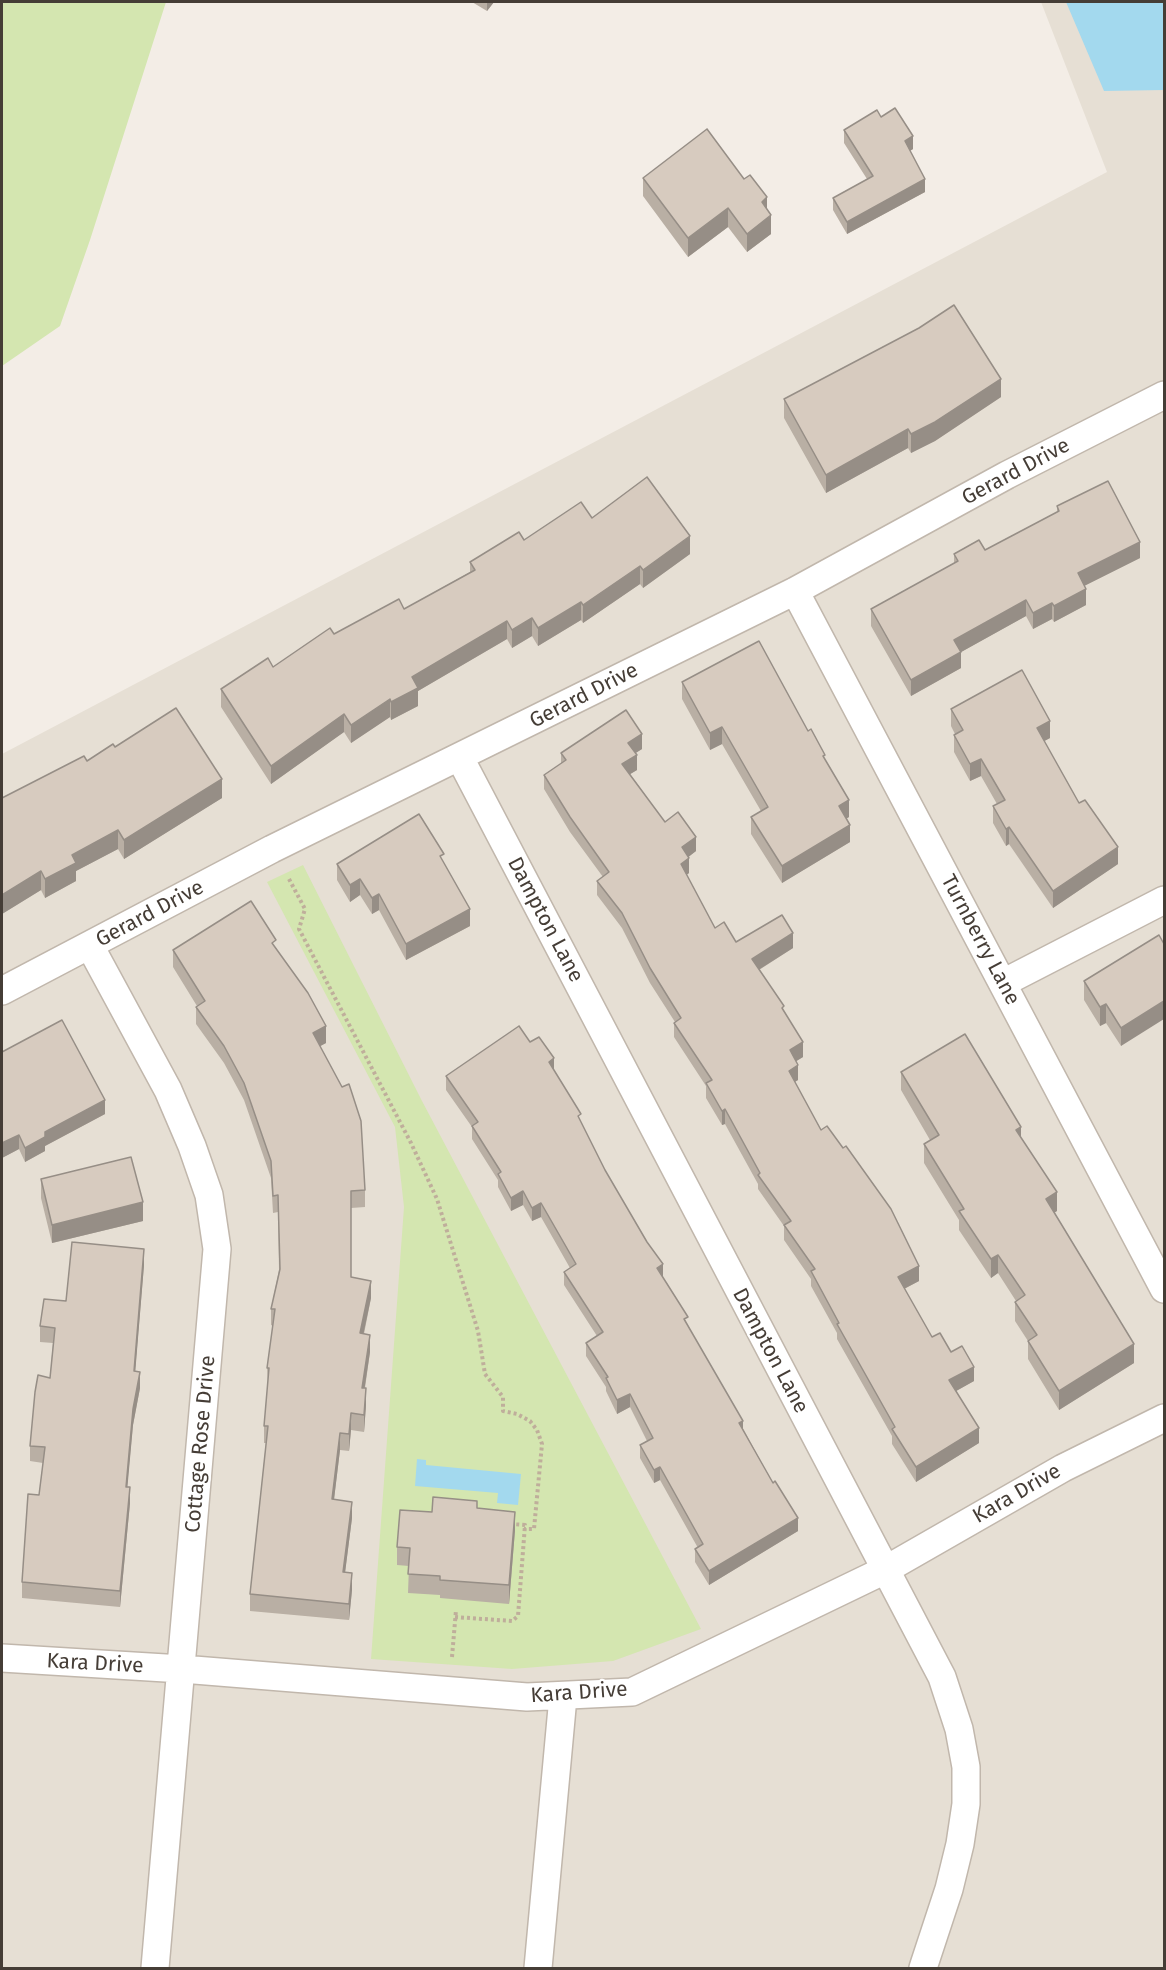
<!DOCTYPE html>
<style>
body{margin:0}
#map{position:relative;width:1166px;height:1970px;overflow:hidden;background:#f3ede6;font-family:"Fira Sans",sans-serif}
canvas{display:block}
.frame{position:absolute;inset:0;border:3px solid #453d36;pointer-events:none}
</style>
<div id="map">
<canvas width="1166" height="1970"></canvas>
<div class="frame"></div>
</div>
<script>
const context = document.querySelector('canvas').getContext('2d');
context.lineJoin = 'round';
function fillPath(path, color) { context.fillStyle = color; context.fill(path, 'evenodd'); }
const toPath = rows => new Path2D(rows.map(r => 'M' + r).join(''));
function stroke(path, color, width, dash) { context.strokeStyle = color; context.lineWidth = width; context.lineCap = dash ? 'butt' : 'round'; context.setLineDash(dash || []); context.stroke(path); }
function write(font, color, halo, rows, align = 'center') {
  context.font = font + ' "Fira Sans",sans-serif'; context.lineWidth = 4.5; context.setLineDash([]); context.textBaseline = 'middle'; context.strokeStyle = halo; context.fillStyle = color; for (const [text, x, y, turn = 0] of rows) {
    context.save(); context.translate(x, y); context.rotate((+turn || 0) * Math.PI / 180); context.textAlign = isNaN(turn) ? turn : align; if (halo) context.strokeText(text, 0, 0); context.fillText(text, 0, 0); context.restore();
  }
}
const residential = toPath([
 [1041,2,1164,2,1164,1968,2,1968,2,754,1107,172]
]);
const green = toPath([
 [2,2,166,2,90,240,60,326,2,366],
 [303,865,422,1101,701,1629,613,1661,512,1669,371,1659,404,1207,395,1127,267,882]
]);
const water = toPath([
 [1066,2,1164,2,1164,90,1104,91],
 [417,1459,426,1460,426,1465,521,1474,518,1505,497,1503,498,1493,415,1486]
]);
const path = toPath([
 [289,879,305,909,299,929,411,1143,437,1199,478,1331,485,1374,503,1397,503,1411,517,1414,530,1421,537,1430,542,1444,534,1529,524,1529],
 [455,1617,512,1621,518,1616,525,1525,511,1524],
 [452,1657,456,1610]
]);
const minor = toPath([
 [795,591,1164,1289],
 [460,758,942,1677,959,1729,966,1767,966,1804,960,1844,949,1889,923,1968],
 [90,946,168,1090,192,1146,209,1195,217,1249,155,1968],
 [1003,983,1164,900],
 [2,991,272,849,795,591,1007,475,1164,395],
 [2,1658,182,1669,527,1697,632,1692,885,1570,1063,1468,1164,1418],
 [538,1968,563,1697]
]);
const wall = toPath([
 [472,2,494,2,487,11],
 [881,117,913,149,910,151,925,192,847,234,833,210,833,198,867,179,844,143,844,130],
 [643,178,767,209,771,234,747,252,728,227,688,257,643,196],
 [1001,397,935,441,911,453,908,448,826,493,784,418,784,399],
 [1057,506,1140,558,1084,586,1086,605,1054,622,1052,619,1033,629,1026,616,961,652,961,668,911,696,871,626,871,609,954,564,954,554,985,550,1057,512],
 [592,518,690,554,643,588,640,584,583,623,581,620,538,646,532,636,512,648,507,639,418,691,418,706,391,720,390,717,351,743,344,732,271,784,221,707,221,689,273,667,334,634,404,609,470,572,470,562,524,540],
 [682,682,808,731,825,760,849,817,847,818,850,842,782,883,751,834,751,817,761,811,722,744,710,750,682,699],
 [951,709,1050,738,1044,741,1079,803,1118,864,1053,908,1009,844,1006,846,993,823,993,806,997,804,981,776,970,781,954,752,954,735,955,734,951,726],
 [115,747,222,798,124,859,118,849,76,871,76,881,45,898,41,890,2,914,2,798,87,761],
 [642,749,635,753,637,770,630,774,665,822,696,851,688,857,689,873,686,875,715,928,736,942,793,948,759,970,784,1012,803,1057,796,1061,798,1080,795,1082,821,1130,919,1281,904,1289,932,1337,951,1352,974,1381,956,1391,979,1443,916,1482,892,1444,892,1436,837,1339,837,1333,811,1286,811,1279,784,1240,784,1226,758,1189,758,1184,725,1124,722,1125,706,1098,706,1086,674,1037,674,1023,675,1022,650,983,622,928,597,895,597,881,603,877,570,832,544,789,544,775,561,764,561,753],
 [444,863,470,926,406,960,379,910,372,914,360,895,350,902,337,880,337,864],
 [1164,944,1121,1046,1106,1023,1100,1026,1084,1000,1084,981],
 [276,948,326,1043,320,1046,365,1190,365,1207,351,1208,351,1277,371,1298,364,1334,370,1352,365,1388,366,1405,364,1432,351,1430,349,1451,340,1450,334,1499,352,1518,345,1572,352,1590,349,1620,250,1611,250,1594,266,1443,264,1443,264,1426,268,1385,267,1368,273,1326,271,1325,271,1309,279,1270,278,1212,273,1213,271,1178,244,1100,224,1063,196,1024,196,1007,197,1006,173,967,173,950],
 [530,1042,554,1070,605,1170,798,1531,709,1585,695,1562,695,1549,698,1548,660,1480,654,1483,640,1458,640,1445,647,1441,630,1407,617,1414,606,1391,606,1387,586,1356,586,1343,597,1336,564,1285,564,1272,570,1268,541,1217,532,1221,523,1205,511,1211,498,1187,498,1180,472,1139,472,1127,446,1090,446,1076],
 [2,1052,105,1114,45,1146,45,1151,25,1162,19,1149,2,1158],
 [901,1072,1021,1138,1057,1211,1054,1212,1134,1363,1059,1410,1028,1359,1028,1341,1015,1321,1015,1302,1016,1301,998,1273,991,1278,959,1230,959,1220,924,1163,924,1144,930,1140,901,1090],
 [41,1179,143,1221,52,1243,41,1198],
 [144,1265,135,1372,140,1388,133,1425,127,1487,130,1503,120,1607,22,1598,22,1582,39,1495,43,1463,30,1461,30,1446,50,1378,53,1343,40,1342,40,1326,66,1301],
 [477,1508,515,1530,509,1604,440,1598,440,1595,408,1593,409,1566,397,1565,397,1547]
]);
const shadedWall = toPath([
 [487,2,494,2,487,11],
 [913,136,913,149,905,154,905,141],
 [925,179,925,192,847,234,847,222],
 [767,197,767,216,762,202],
 [728,208,728,227,688,257,688,238],
 [771,215,771,234,747,252,747,234],
 [1001,379,1001,397,935,441,911,453,911,434],
 [908,429,908,448,826,493,826,475],
 [690,536,690,554,643,588,643,570],
 [1140,542,1140,558,1078,589,1078,573],
 [640,566,640,584,583,623,583,605],
 [1086,589,1086,605,1054,622,1054,606],
 [1026,600,1026,616,954,656,954,640],
 [581,602,581,620,538,646,538,628],
 [1052,603,1052,619,1033,629,1033,613],
 [532,618,532,636,512,648,512,630],
 [507,621,507,639,418,691,418,706,391,720,391,702,412,677],
 [961,652,961,668,911,696,911,680],
 [390,699,390,717,351,743,351,725],
 [344,714,344,732,271,784,271,766],
 [1050,721,1050,738,1037,745,1037,728],
 [722,727,722,744,710,750,710,733],
 [642,734,642,749,628,758,628,743],
 [637,755,637,770,622,779,622,764],
 [981,759,981,776,970,781,970,764],
 [222,779,222,798,124,859,124,840],
 [849,800,849,817,839,823,839,806],
 [850,825,850,842,782,883,782,866],
 [1009,827,1009,844,1006,846,1006,829],
 [118,830,118,849,76,871,76,881,45,898,45,879,72,855],
 [696,837,696,851,682,862,682,847],
 [1118,847,1118,864,1053,908,1053,891],
 [689,858,689,873,681,879,681,864],
 [41,871,41,890,2,914,2,895],
 [360,879,360,895,350,902,350,885],
 [379,894,379,910,372,914,372,898],
 [470,909,470,926,406,960,406,944],
 [793,933,793,948,752,974,752,959],
 [1164,1001,1164,1019,1121,1046,1121,1028],
 [1106,1004,1106,1023,1100,1026,1100,1007],
 [326,1026,326,1043,313,1050,313,1033],
 [803,1042,803,1057,790,1065,790,1050],
 [554,1058,554,1072,549,1062],
 [798,1065,798,1080,789,1085,789,1071],
 [105,1100,105,1114,45,1146,45,1151,25,1162,25,1148,45,1132],
 [725,1109,725,1124,722,1125,722,1111],
 [1021,1127,1021,1145,1016,1130],
 [19,1135,19,1149,2,1158,2,1143],
 [523,1191,523,1205,511,1211,511,1198],
 [1057,1192,1057,1211,1046,1218,1046,1199],
 [143,1202,143,1221,52,1243,52,1225],
 [541,1203,541,1217,532,1221,532,1208],
 [144,1249,144,1265,134,1387,134,1371],
 [998,1255,998,1273,991,1278,991,1259],
 [663,1264,663,1277,657,1268],
 [919,1266,919,1281,898,1292,898,1277],
 [371,1281,371,1298,360,1350,360,1333],
 [370,1335,370,1352,362,1405,362,1388],
 [1134,1344,1134,1363,1059,1410,1059,1391],
 [974,1367,974,1381,949,1395,949,1380],
 [140,1372,140,1388,133,1425,126,1503,126,1487,133,1409],
 [366,1388,366,1405,364,1432,364,1415],
 [630,1394,630,1407,617,1414,617,1400],
 [351,1413,351,1430,349,1451,349,1434],
 [743,1421,743,1434,739,1423],
 [979,1428,979,1443,916,1482,916,1467],
 [340,1433,340,1450,332,1516,332,1499],
 [660,1467,660,1480,654,1483,654,1470],
 [130,1487,130,1503,120,1607,120,1591],
 [352,1502,352,1518,343,1589,343,1572],
 [515,1512,515,1530,509,1604,509,1585],
 [798,1518,798,1531,709,1585,709,1571],
 [352,1573,352,1590,349,1620,349,1604]
]);
const building = toPath([
 [895,108,913,136,905,141,925,179,847,222,833,198,873,176,844,130,877,110,881,117,895,108],
 [707,129,744,179,750,175,767,197,762,202,771,215,747,234,728,208,688,238,643,178,707,129],
 [954,305,1001,379,935,422,911,434,908,429,826,475,784,399,919,328,954,305],
 [647,477,690,536,643,570,640,566,583,605,581,602,538,628,532,618,512,630,507,621,412,677,418,688,391,702,390,699,351,725,344,714,271,766,221,689,268,658,273,667,330,628,334,634,399,599,404,609,475,570,470,562,519,532,524,540,581,502,592,518,647,477],
 [1108,481,1140,542,1078,573,1086,589,1054,606,1052,603,1033,613,1026,600,954,640,961,652,911,680,871,609,958,561,954,554,979,540,985,550,1059,511,1057,506,1108,481],
 [759,641,808,731,811,729,825,755,823,756,849,800,839,806,850,825,782,866,751,817,768,807,722,727,710,733,682,682,759,641],
 [1022,670,1050,721,1037,728,1079,803,1085,800,1118,847,1053,891,1009,827,1006,829,993,806,1005,800,981,759,970,764,954,735,963,730,951,709,1022,670],
 [176,708,222,779,124,840,118,830,72,855,76,863,45,879,41,871,2,895,2,798,84,756,87,761,113,744,115,747,176,708],
 [626,710,642,734,628,743,637,755,622,764,665,822,678,812,696,837,682,847,689,858,681,864,715,928,724,922,736,942,782,915,793,933,752,959,784,1006,782,1008,803,1042,790,1050,798,1065,789,1071,821,1130,827,1126,843,1148,846,1146,891,1209,919,1266,898,1277,932,1337,940,1333,951,1352,962,1346,974,1367,949,1380,979,1428,916,1467,892,1429,895,1427,837,1324,839,1323,811,1271,815,1269,784,1225,791,1221,758,1175,760,1173,725,1109,722,1111,706,1083,712,1080,674,1023,681,1018,650,968,622,913,597,881,609,872,570,817,544,775,566,760,561,753,626,710],
 [419,814,444,854,440,856,470,909,406,944,379,894,372,898,360,879,350,885,337,864,419,814],
 [251,901,276,940,272,943,308,993,326,1026,313,1033,342,1087,349,1084,361,1121,365,1190,351,1191,351,1277,371,1281,360,1333,370,1335,362,1388,366,1388,364,1415,351,1413,349,1434,340,1433,332,1499,352,1502,343,1572,352,1573,349,1604,250,1594,268,1426,264,1426,269,1368,267,1368,275,1309,271,1309,280,1269,278,1195,273,1196,271,1161,244,1083,224,1046,196,1007,205,1001,173,950,251,901],
 [1159,935,1164,944,1164,1001,1121,1028,1106,1004,1100,1007,1084,981,1159,935],
 [62,1020,105,1100,45,1132,45,1137,25,1148,19,1135,2,1143,2,1052,62,1020],
 [519,1026,530,1042,539,1037,554,1058,549,1062,581,1114,578,1116,605,1170,647,1242,663,1264,657,1268,688,1317,684,1319,743,1421,739,1423,773,1483,775,1481,798,1518,709,1571,695,1549,703,1544,660,1467,654,1470,640,1445,653,1438,630,1394,617,1400,606,1378,608,1377,586,1343,603,1332,564,1272,576,1264,541,1203,532,1208,523,1191,511,1198,498,1174,501,1172,472,1126,478,1122,446,1076,519,1026],
 [965,1034,1021,1127,1016,1130,1057,1192,1046,1199,1134,1344,1059,1391,1028,1341,1037,1335,1015,1302,1025,1295,998,1255,991,1259,959,1211,964,1209,924,1144,939,1135,901,1072,965,1034],
 [131,1157,143,1202,52,1225,41,1179,131,1157],
 [72,1242,144,1249,134,1371,140,1372,133,1409,126,1487,130,1487,120,1591,22,1582,28,1494,39,1495,45,1447,30,1446,35,1392,38,1375,50,1378,55,1328,40,1326,44,1299,66,1301,72,1242],
 [433,1497,477,1501,477,1508,515,1512,509,1585,440,1580,440,1576,408,1574,410,1548,397,1547,400,1510,432,1512,433,1497]
]);
const streetNames = [
 ["Gerard Drive",1016,472,-28],
 ["Gerard Drive",584,696,-27],
 ["Gerard Drive",150,914,-28],
 ["Dampton Lane",545,920,62],
 ["Turnberry Lane",980,940,62],
 ["Dampton Lane",770,1351,62],
 ["Cottage Rose Drive",201,1444,-85],
 ["Kara Drive",1017,1494,-30],
 ["Kara Drive",95,1664,3],
 ["Kara Drive",579,1693,-4]
];
fillPath(residential, '#e6dfd4');
fillPath(green, '#d4e6b0');
fillPath(water, '#a3d9ee');
stroke(minor, '#c1b7ac', 30);
stroke(path, '#bfae9b', 4, [3, 3]);
stroke(minor, '#fff', 27);
fillPath(wall, '#b9afa4');
fillPath(shadedWall, '#968e86');
fillPath(building, '#d7cbbf');
stroke(building, '#968e86', 1.5);
write('21px', '#453d36', '#fff', streetNames);
</script>
